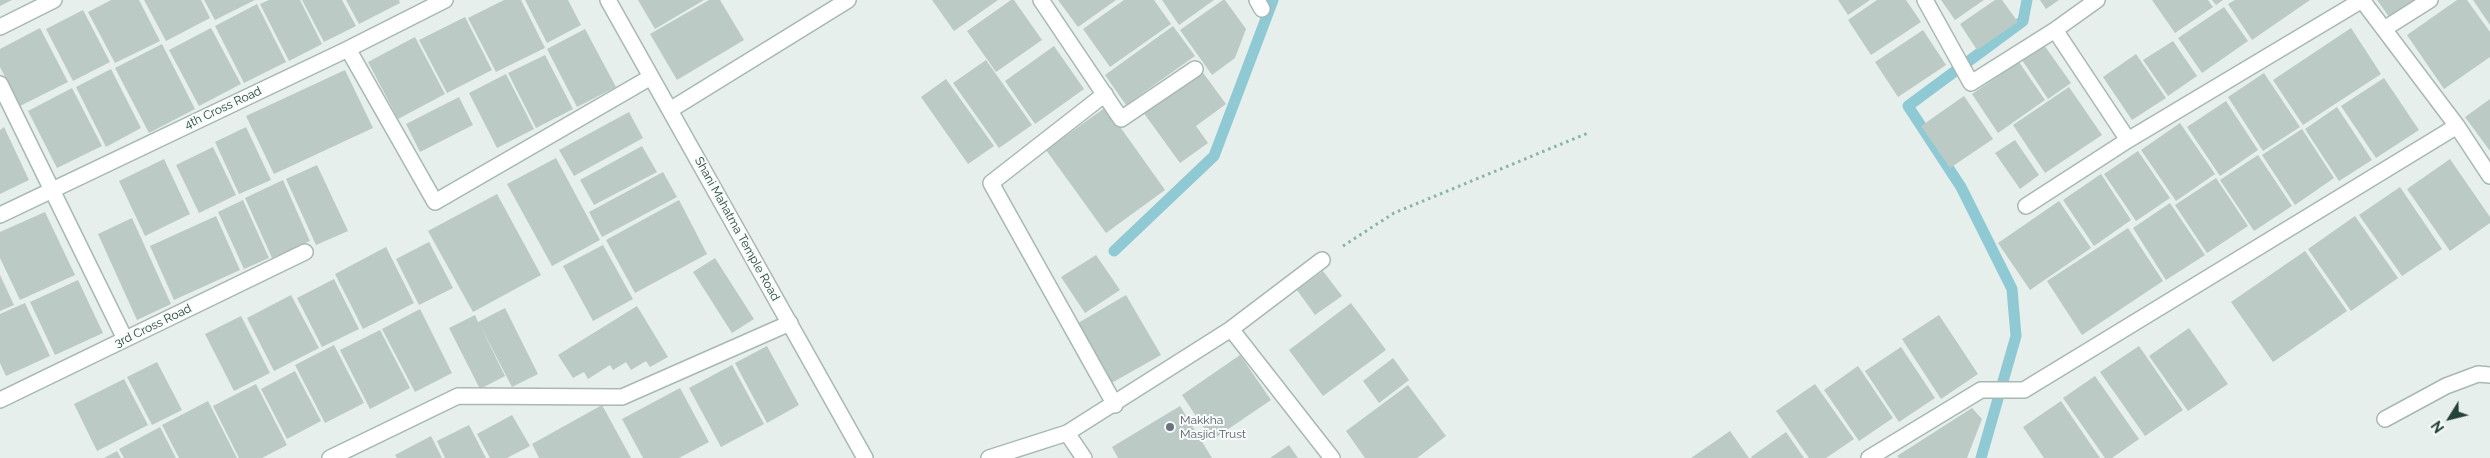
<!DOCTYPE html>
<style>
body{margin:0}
#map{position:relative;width:2490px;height:458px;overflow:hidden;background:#e6efeb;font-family:Raleway,sans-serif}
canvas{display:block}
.north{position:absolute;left:2425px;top:393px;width:50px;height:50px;-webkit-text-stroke:4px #f7fbf9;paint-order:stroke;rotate:234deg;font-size:14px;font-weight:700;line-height:20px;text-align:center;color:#24423a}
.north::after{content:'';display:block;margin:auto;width:18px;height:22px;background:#24423a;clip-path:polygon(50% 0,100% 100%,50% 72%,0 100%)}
</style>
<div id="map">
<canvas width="2490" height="458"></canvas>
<div class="north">N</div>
</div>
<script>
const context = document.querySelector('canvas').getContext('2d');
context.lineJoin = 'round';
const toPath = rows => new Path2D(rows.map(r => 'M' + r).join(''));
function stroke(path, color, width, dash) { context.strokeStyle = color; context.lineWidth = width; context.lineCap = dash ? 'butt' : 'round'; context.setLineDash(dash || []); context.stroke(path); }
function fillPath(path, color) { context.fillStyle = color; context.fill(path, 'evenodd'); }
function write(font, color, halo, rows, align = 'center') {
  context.font = font + ' Raleway,sans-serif'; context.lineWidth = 4; context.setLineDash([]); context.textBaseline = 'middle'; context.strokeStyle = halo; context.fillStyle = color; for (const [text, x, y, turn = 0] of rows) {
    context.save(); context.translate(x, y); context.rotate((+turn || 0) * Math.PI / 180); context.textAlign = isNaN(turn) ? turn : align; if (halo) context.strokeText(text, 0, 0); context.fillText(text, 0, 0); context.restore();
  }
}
const stream = toPath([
 [1114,251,1214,156,1273,0],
 [1981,458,2016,336,2012,289,1961,187,1908,106,2023,21,2027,0]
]);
const building = toPath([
 [0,0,12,0,0,6],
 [111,0,139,0,160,41,115,63,88,12],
 [144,0,201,0,210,18,166,41],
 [204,0,255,0,215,20],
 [269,0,300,0,322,44,289,61,260,4],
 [302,0,342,0,356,26,324,42],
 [346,0,399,0,400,3,359,24],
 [504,0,521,0,545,48,496,72,468,18],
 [525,0,568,0,581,25,547,43],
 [638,0,704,0,655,29],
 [709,0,720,0,744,40,677,80,650,34],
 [932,0,998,0,954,31],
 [1011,0,1014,0,1042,40,996,72,967,31],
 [1058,0,1116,0,1078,27],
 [1124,0,1154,0,1171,24,1110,67,1083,29],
 [1162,0,1214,0,1179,25],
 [1223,0,1225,0,1246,29,1235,58,1212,75,1180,30],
 [1838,0,1870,0,1848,15],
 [1877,0,1906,0,1921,22,1871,55,1848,20],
 [1941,0,1984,0,1955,20],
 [1995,0,2002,0,2018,22,1977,50,1960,24],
 [2040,0,2059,0,2046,9],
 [2152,0,2208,0,2213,7,2175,33],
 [2212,0,2223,0,2216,5],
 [2235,0,2310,0,2252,40,2228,4],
 [2377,0,2416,0,2390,18],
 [2457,0,2467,0,2490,32,2490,57,2444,89,2407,35],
 [2473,0,2490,0,2490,25],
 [257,4,286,62,244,83,215,26],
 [2224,7,2248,41,2202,73,2178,38],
 [83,10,110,62,73,81,46,29],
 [465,17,492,70,447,93,419,40],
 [1173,26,1195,56,1126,105,1105,75],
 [40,28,68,82,20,106,0,67,0,49],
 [211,28,241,84,199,106,169,50],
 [2351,28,2381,74,2303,125,2273,80],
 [585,29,616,87,577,107,547,49],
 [1923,30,1946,65,1898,97,1875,62],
 [415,37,445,94,398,119,368,62],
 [2173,41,2197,76,2168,96,2143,60],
 [162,44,195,109,149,133,115,68],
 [2044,45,2071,83,2048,99,2022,60],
 [1054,46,1084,89,1035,124,1005,81],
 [2136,54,2166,98,2132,120,2103,77],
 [545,55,573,109,536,128,508,73],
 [986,60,1032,125,999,148,953,83],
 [2019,62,2045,100,1998,133,1972,94],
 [111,69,141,128,106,147,76,87],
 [345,70,373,128,274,174,246,116],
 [1201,70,1226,104,1196,126,1208,143,1180,163,1143,112],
 [2264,73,2300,127,2263,151,2228,97],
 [506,74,534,129,497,148,469,93],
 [2384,78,2419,130,2376,158,2341,106],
 [946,79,994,146,968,164,921,97],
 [2069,87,2102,135,2045,173,2013,125],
 [72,88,102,146,57,168,28,111],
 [1964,96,1993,139,1950,168,1921,126],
 [459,97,473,125,420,152,406,124],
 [2490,99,2490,151,2465,117],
 [2226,101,2258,150,2220,176,2187,127],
 [1106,107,1165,190,1106,233,1046,150],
 [2337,107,2372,160,2339,181,2305,129],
 [629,112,643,138,574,176,559,150],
 [2180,123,2215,174,2176,201,2141,150],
 [4,127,29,180,0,194,0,130],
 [246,127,271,180,239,194,215,142],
 [2302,129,2334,178,2295,205,2262,155],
 [2015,140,2039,175,2020,189,1995,153],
 [642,146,657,172,594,205,580,180],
 [213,147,236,195,199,213,176,165],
 [2138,151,2170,198,2136,221,2104,174],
 [2258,155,2292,206,2254,231,2220,180],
 [556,158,600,240,552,266,507,184],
 [164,159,190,214,145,236,119,181],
 [2450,159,2490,217,2490,223,2450,251,2407,189],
 [317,165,348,231,316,245,286,179],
 [663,172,677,197,602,237,589,212],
 [2101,174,2131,220,2094,246,2063,200],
 [2216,178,2248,226,2207,253,2175,205],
 [283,180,310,241,272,258,245,198],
 [2400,187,2442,249,2402,276,2359,215],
 [497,194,541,275,473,312,428,231],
 [243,200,269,258,244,269,218,212],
 [679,200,707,254,635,293,606,240],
 [2059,201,2091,248,2030,290,1998,243],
 [2170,203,2205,255,2166,280,2133,228],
 [45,212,75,275,20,300,0,258,0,232],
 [216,216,240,270,174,300,150,246],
 [2355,216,2398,278,2351,311,2308,249],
 [132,218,171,304,137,320,98,234],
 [2128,228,2163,281,2082,335,2047,281],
 [429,242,453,288,419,305,396,259],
 [603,245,633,299,593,321,563,266],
 [386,247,414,303,363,329,335,274],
 [2305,251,2347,311,2273,362,2231,302],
 [1096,255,1120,290,1085,313,1061,277],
 [715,258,754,319,732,333,693,272],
 [1323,271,1342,296,1315,315,1297,290],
 [0,275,14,305,0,311],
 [334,279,359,329,322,347,297,298],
 [78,280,103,333,55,355,30,302],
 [291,295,319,348,274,371,247,318],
 [1126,295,1161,355,1108,385,1073,326],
 [25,303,50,356,6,376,0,363,0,314],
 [1351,303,1386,350,1323,396,1289,350],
 [637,306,668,357,650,367,646,361,631,370,626,362,613,370,610,365,588,379,584,372,573,378,558,355],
 [505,308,538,374,512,387,480,325,505,376,480,389,449,328,475,315,478,322],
 [420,309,452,373,415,392,382,329],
 [1939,315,1978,374,1941,399,1902,339],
 [241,316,270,373,234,391,205,334],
 [2189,328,2228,384,2188,411,2149,356],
 [380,330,410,388,370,409,340,350],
 [334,345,364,403,325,423,295,365],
 [767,346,799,405,767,423,735,363],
 [2139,346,2183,410,2145,436,2100,372],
 [1901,347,1935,398,1899,422,1865,371],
 [1240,355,1271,400,1212,440,1182,395],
 [1393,358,1409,380,1379,403,1363,381],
 [157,362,182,410,152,425,127,377],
 [732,365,764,424,721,447,689,388],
 [1858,366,1893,418,1859,441,1824,390],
 [295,371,321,421,287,439,261,389],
 [2095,376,2139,439,2112,458,2105,458,2063,398],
 [124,379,148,425,97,451,74,404],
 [256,384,287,445,262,458,239,458,213,406],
 [1815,384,1854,439,1826,458,1809,458,1776,411],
 [1408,385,1446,436,1417,458,1365,458,1346,431],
 [680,388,709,442,679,458,643,458,622,419],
 [208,401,237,458,179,458,162,425],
 [2061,401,2100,458,2044,458,2023,427],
 [602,405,631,458,539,458,532,444],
 [1180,406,1212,458,1118,458,1112,447],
 [1972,408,1982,419,1967,458,1899,458,1897,456],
 [512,415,530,446,507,458,490,458,477,434],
 [469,425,486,458,445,458,437,441],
 [160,427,176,458,124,458,119,449],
 [1730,431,1749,458,1691,458],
 [1786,432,1804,458,1752,458,1751,457],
 [431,436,442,458,397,458,395,455],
 [1289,445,1298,458,1270,458],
 [117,451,121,458,104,458]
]);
const path = toPath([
 [1343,246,1394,213,1588,133]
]);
const service = toPath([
 [2385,419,2446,386,2478,374,2490,375]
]);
const minor = toPath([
 [608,0,865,458],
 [1041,0,1121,119,1195,69],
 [1257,0,1262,9],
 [1925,0,1971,83,2055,30,2097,0],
 [0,27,54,0],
 [2384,29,2430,0],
 [2055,30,2128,140],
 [348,49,435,202,651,77],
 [0,84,125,339],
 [1105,94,991,183,1115,405],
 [670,110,848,0],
 [2026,206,2128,140,2362,0,2457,126,2490,176],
 [0,215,348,49,445,0],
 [1231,329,1332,458],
 [0,400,305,252],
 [1067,433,1231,329,1322,260],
 [330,458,458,396,622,397,790,323],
 [989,458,1067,433,1084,458],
 [1869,458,1981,390,2024,390,2457,126]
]);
const markers = [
 [1170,427,5,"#6b7280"]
];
const streetNames = [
 ["4th Cross Road",223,108,-25],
 ["Shani Mahatma Temple Road",737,229,61],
 ["3rd Cross Road",153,326,-26]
];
const worshipNames = [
 ["Makkha",1180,420],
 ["Masjid Trust",1180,434]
];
stroke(stream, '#8ec9d4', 11);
fillPath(building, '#bbcac4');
stroke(service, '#a8b8b2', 18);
stroke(minor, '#a8b8b2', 18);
stroke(path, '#86b3a5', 3, [2.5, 4]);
stroke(service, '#fff', 15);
stroke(minor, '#fff', 15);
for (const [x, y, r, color] of markers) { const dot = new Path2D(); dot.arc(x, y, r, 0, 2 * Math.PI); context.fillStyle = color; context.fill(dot); stroke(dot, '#f7fbf9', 2); }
write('12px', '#24423a', '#f7fbf9', streetNames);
write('12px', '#5b616d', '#f7fbf9', worshipNames, 'left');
</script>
